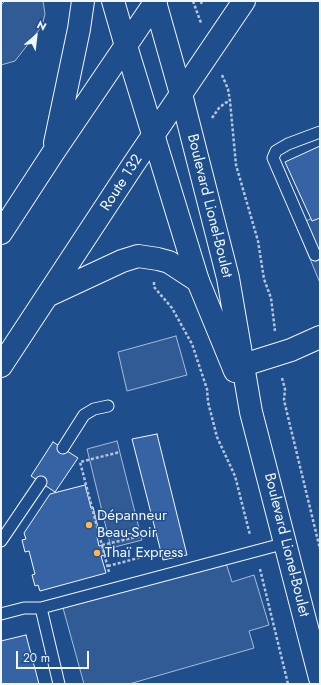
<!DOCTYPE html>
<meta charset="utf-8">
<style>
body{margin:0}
#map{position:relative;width:321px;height:685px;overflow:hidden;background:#1f4e8c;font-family:Jost,sans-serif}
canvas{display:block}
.frame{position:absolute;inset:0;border:2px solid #f2f6ff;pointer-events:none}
.north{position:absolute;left:16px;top:16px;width:40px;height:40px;-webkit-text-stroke:3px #1f4e8c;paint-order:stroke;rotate:28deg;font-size:11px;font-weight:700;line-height:16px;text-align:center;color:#f2f6ff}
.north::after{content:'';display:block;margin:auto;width:14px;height:18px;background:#f2f6ff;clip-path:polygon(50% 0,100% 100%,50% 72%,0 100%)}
.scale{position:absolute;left:16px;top:651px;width:73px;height:18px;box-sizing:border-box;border:2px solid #f2f6ff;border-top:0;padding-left:5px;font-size:12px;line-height:14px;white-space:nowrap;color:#f2f6ff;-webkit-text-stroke:3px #1f4e8c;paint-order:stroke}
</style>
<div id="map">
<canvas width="321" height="685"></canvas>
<div class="frame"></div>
<div class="north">N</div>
<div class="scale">20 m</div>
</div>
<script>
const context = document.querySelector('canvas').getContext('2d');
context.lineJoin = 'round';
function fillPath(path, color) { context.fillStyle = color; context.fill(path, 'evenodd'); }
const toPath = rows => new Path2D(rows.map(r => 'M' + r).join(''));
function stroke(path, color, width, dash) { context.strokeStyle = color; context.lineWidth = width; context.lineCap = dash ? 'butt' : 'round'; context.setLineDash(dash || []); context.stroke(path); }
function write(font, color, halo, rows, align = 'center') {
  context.font = font + ' Jost,sans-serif'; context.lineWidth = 3; context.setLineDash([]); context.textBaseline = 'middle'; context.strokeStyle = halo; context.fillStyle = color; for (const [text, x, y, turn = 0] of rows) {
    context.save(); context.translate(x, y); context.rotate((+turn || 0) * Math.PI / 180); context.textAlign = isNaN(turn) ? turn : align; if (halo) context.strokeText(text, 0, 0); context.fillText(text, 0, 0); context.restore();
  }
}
const built = toPath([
 [5,1,43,1,45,14,42,26,15,61,1,65,1,5,5,1],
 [320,215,320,283,296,225,320,215],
 [176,336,187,375,127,391,118,352,176,336],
 [117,441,142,540,111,548,87,449,117,441],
 [226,563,232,582,254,575,269,625,249,631,254,648,129,684,84,684,63,608,226,563]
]);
const building = toPath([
 [320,146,320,218,312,221,285,162,320,146],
 [157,434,187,555,163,560,132,439,157,434],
 [53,442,78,458,55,492,31,476,53,442],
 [85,485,91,508,93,507,100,536,97,537,99,546,102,545,105,555,101,556,106,573,40,591,38,585,35,586,32,575,35,574,29,551,25,552,22,540,26,539,24,533,50,494,85,485],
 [26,635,39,684,1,684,1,641,26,635]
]);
const path = toPath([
 [193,1,201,23],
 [201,1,202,5],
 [222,75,228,89,230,101,236,165,258,241,264,279,271,298,275,331],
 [212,118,219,108,225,103,230,101],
 [154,282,154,287,172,308,192,344,207,389,208,402,217,437,235,476,250,535],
 [282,378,285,389,284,400,288,417,320,549],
 [102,545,141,536],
 [108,566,146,556],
 [260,569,288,684],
 [109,572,80,462,120,452]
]);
const service = toPath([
 [315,255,273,158,276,151,288,144,320,132],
 [63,448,84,415,94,409,108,406],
 [1,541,41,482],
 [41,608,59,684],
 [1,614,24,608,41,608,286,543]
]);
const minor = toPath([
 [234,368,291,350,320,337]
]);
const tertiary = toPath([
 [113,1,126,46]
]);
const secondary = toPath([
 [155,2,181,94,228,278,251,412,320,678],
 [126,46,198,281,235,371]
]);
const trunk = toPath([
 [55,143,79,29,83,1],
 [1,233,53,153,156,1],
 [49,295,122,261,138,256,158,259,169,262,198,281],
 [1,366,133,165,244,1]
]);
const markers = [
 [89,525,4,"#ffb74d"],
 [97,553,4,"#ffb74d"]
];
const streetNames = [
 ["Route 132",122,183,-57],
 ["Boulevard Lionel-Boulet",209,206,76],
 ["Boulevard Lionel-Boulet",286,545,76]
];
const poiNames = [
 ["Dépanneur",97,516],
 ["Beau-Soir",97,533],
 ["Thaï Express",105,553]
];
fillPath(built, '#305b95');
stroke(built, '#a8bbd7', 1);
fillPath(building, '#3563a3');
stroke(building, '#f2f6ff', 1);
stroke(service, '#f2f6ff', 13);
stroke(minor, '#f2f6ff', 24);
stroke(tertiary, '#f2f6ff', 24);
stroke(secondary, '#f2f6ff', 24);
stroke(trunk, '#f2f6ff', 24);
stroke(path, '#b3c4dc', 2.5, [3, 2]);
stroke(service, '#1f4e8c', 11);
stroke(minor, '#1f4e8c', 22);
stroke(tertiary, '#1f4e8c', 22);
stroke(secondary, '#1f4e8c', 22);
stroke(trunk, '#1f4e8c', 22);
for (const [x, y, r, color] of markers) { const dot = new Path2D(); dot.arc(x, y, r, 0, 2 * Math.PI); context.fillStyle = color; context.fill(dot); stroke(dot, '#1f4e8c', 1.5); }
write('15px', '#f2f6ff', '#1f4e8c', streetNames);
write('15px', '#f2f6ff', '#1f4e8c', poiNames, 'left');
</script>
